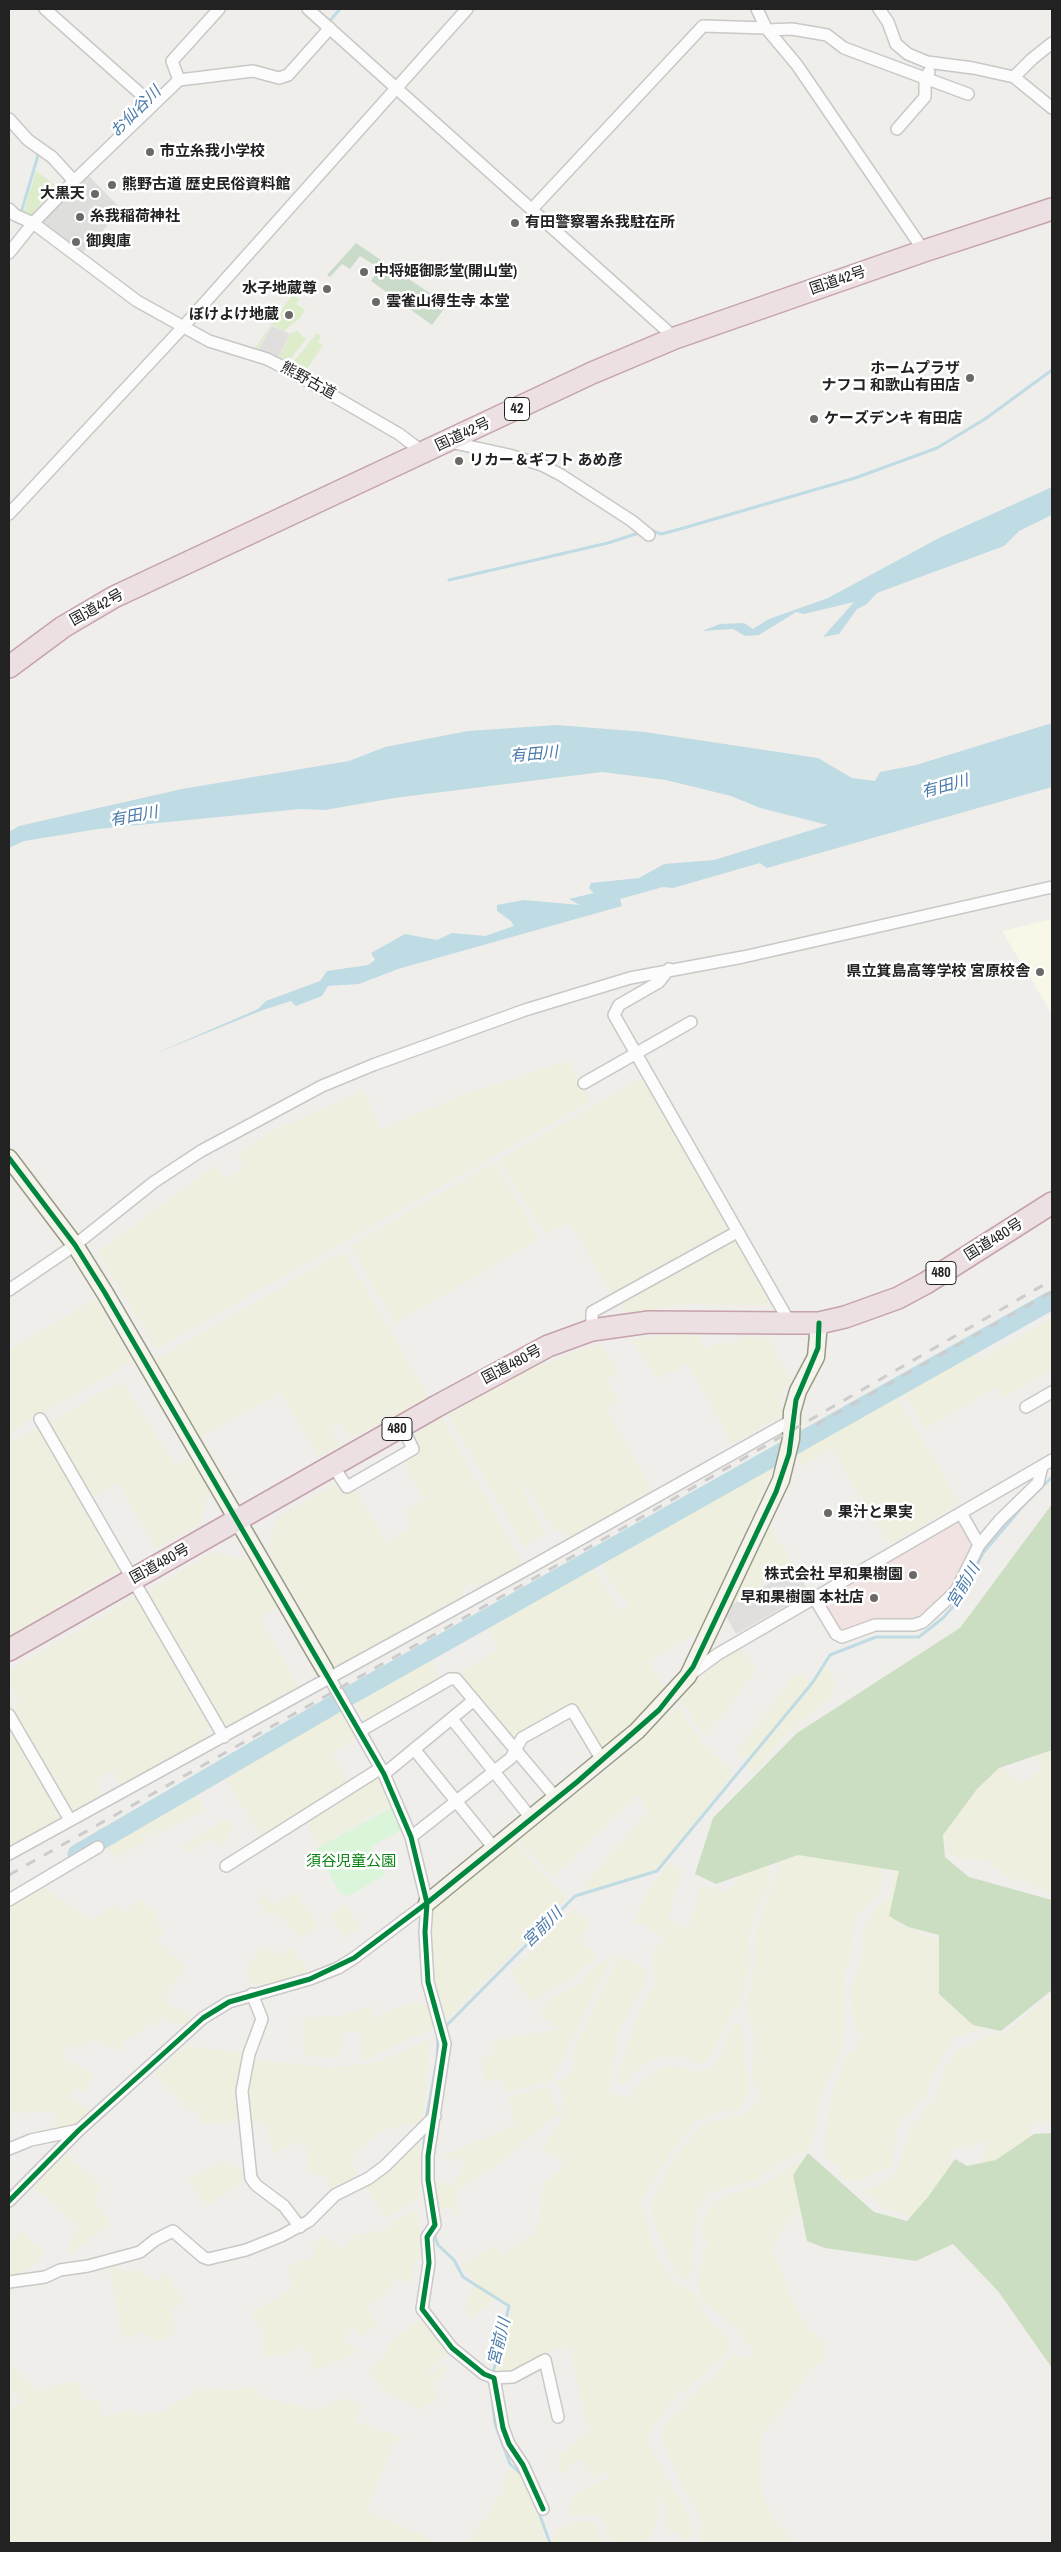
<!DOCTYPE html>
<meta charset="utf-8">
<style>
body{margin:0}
#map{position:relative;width:1061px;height:2552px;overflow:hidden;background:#f0eeeb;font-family:"Archivo Narrow",sans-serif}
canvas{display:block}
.frame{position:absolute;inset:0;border:10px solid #222;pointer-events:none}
</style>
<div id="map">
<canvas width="1061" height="2552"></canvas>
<div class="frame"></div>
</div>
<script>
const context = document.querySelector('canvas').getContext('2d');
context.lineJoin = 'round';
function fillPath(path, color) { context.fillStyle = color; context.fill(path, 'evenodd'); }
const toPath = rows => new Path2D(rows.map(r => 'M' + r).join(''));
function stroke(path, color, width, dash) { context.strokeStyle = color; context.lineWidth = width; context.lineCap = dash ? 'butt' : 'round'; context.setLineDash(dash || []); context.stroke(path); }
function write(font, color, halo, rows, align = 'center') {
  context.font = font + ' "Archivo Narrow","Noto Sans JP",sans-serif'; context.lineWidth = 5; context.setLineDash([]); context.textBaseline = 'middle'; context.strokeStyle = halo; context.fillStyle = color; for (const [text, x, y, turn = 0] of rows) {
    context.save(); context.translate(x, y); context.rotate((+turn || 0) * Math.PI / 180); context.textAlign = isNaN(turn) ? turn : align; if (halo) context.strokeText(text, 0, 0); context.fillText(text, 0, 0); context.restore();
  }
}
const commercial = toPath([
 [959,1518,975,1545,960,1582,924,1618,843,1635,822,1604]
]);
const education = toPath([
 [1052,919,1052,1014,1002,931]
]);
const religious = toPath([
 [87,174,122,210,81,254,38,223]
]);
const farmland = toPath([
 [568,1061,591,1101,156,1349,98,1252,215,1166,228,1179,244,1167,237,1155,270,1132,363,1091,381,1129,463,1095],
 [646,1076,731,1228,614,1297,569,1222,545,1234,499,1160],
 [495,1162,539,1239,395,1323,350,1246],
 [735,1237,777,1306,693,1304,626,1313,621,1304],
 [344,1251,429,1397,351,1439,339,1423,330,1428,339,1446,319,1457,281,1392,200,1437,156,1359],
 [95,1299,131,1362,9,1433,9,1350],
 [1052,1317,1052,1369,1003,1399,996,1387,926,1429,901,1388,970,1346,980,1360],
 [696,1334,706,1349,725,1341,731,1345,739,1342,739,1337,768,1337,790,1380,783,1390,780,1416,732,1444,688,1364,657,1379,631,1340,653,1336],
 [600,1345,620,1372,606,1379,619,1402,607,1409,651,1489,650,1493,568,1539,565,1533,553,1529,524,1483,521,1488,545,1532,524,1547,448,1415,523,1371,583,1349],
 [122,1381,176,1467,194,1458,215,1491,208,1494,201,1524,156,1548,118,1483,92,1499,45,1424],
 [894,1392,960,1503,890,1545,831,1448,803,1466,798,1458,800,1446],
 [441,1416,523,1564,479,1592,472,1582,461,1590,465,1599,338,1671,268,1549,278,1517,339,1482,348,1494,356,1491,387,1542,412,1527,404,1511,424,1499,403,1463,418,1452,412,1436],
 [42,1425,125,1567,9,1637,9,1444],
 [774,1462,773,1469,699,1631,649,1661,666,1690,605,1753,573,1705,512,1737,472,1689,461,1672,498,1649,486,1624,591,1561,619,1611,629,1607,630,1602,622,1599,603,1571,607,1567,601,1557],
 [769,1524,794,1566,733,1604],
 [213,1552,247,1560,250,1558,281,1605,260,1618,300,1689,227,1731,145,1593],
 [139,1595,216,1723,205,1731,207,1740,122,1786,113,1770,96,1780,104,1797,72,1817,11,1710,20,1704,9,1683,9,1671],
 [742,1648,757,1670,705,1737,681,1700,690,1687,723,1655],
 [429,1655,441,1682,370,1723,364,1715,362,1716,352,1699],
 [825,1666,835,1678,832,1681,837,1684,830,1698,781,1739,756,1770,746,1773,749,1764,736,1751,793,1678,799,1673,802,1674,811,1682],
 [1052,1688,1052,1892,1007,1877,991,1865,989,1860,967,1860,951,1855,946,1848,944,1831,954,1808,1001,1760,1009,1775,1018,1783,1037,1773,1041,1767,1035,1756],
 [339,1705,358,1736,332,1754,352,1788,378,1772,391,1804,319,1846,302,1814,262,1838,222,1774],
 [678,1706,701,1741,734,1773,657,1872,587,1895,583,1885,649,1811,637,1795,554,1877,518,1841,616,1764],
 [9,1728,62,1820,9,1848],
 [195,1790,206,1810,153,1836,150,1832,145,1834,147,1842,116,1857,102,1844],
 [227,1818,233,1828,222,1848,217,1846,214,1838,188,1852,183,1845],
 [515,1844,567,1898,445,2023,437,1996,430,1919,437,1906],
 [816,1848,878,1861,883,1879,880,1891,859,1914,854,1923,851,1956,844,1973,843,2047,824,2090,817,2112,814,2137,807,2151,790,2156,756,2180,707,2193,695,2219,692,2260,694,2269,688,2279,684,2279,678,2276,659,2235,652,2216,651,2204,667,2168,698,2129,707,2123,745,2114,758,2099,761,2092,754,2087,753,2082,754,2028,748,2017,746,2005,754,1970,756,1930,779,1869,778,1861],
 [907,1850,902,1912,897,1924,937,1940,956,1938,988,2026,957,2037,952,2042,935,2070,925,2098,902,2121,895,2132,894,2157,891,2166,854,2182,843,2178,837,2165,826,2157,825,2149,829,2104,847,2054,854,2052,864,2030,855,2035,850,1989,863,1956,863,1930,873,1910,889,1897,896,1859],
 [765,1860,769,1868,769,1885,758,1908,748,1938,751,1964,738,2010,733,2008,717,2044,706,2061,699,2065,682,2057,656,2057,633,2073,625,2084,620,2084,617,2080,635,2024,655,1982,652,1955,665,1937,634,1921,652,1885,669,1863,682,1871,669,1914,670,1922,679,1926,689,1927,698,1900,698,1889,703,1887,727,1891,737,1883,734,1880,738,1874],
 [42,1886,90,1920,115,1905,125,1914,139,1899,158,1917,155,1921,166,1932,156,1939,186,1967,163,1999,170,2006,191,2015,185,2026,160,2019,153,2027,147,2024,134,2039,129,2035,126,2038,119,2052,91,2038,81,2049,74,2044,67,2048,62,2054,68,2061,92,2074,93,2079,84,2093,79,2088,73,2090,70,2097,94,2114,84,2124,53,2132,57,2111,9,2113,9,1904],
 [295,1892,319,1927,302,1938,276,1912,267,1915,257,1901,263,1893,274,1904],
 [342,1905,346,1906,360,1927,345,1938,330,1917],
 [574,1909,590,1926,579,1938,597,1956,569,1982,552,1988,532,2003,511,1973],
 [270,1948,275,1956,293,1948,309,1972,264,1986,261,1982,255,1986,245,1973,259,1950],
 [614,1953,552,2081,504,2092,502,2078,484,2081,481,2057,495,2055,494,2041,558,2029,543,2018,541,2011,549,2000,566,1990,576,1988,591,1970],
 [621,1955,645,1969,647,1973,645,1983,619,2031,609,2092,617,2096,629,2098,645,2079,661,2068,680,2066,696,2072,710,2069,719,2058,733,2025,739,2023,743,2031,749,2091,741,2110,724,2111,696,2121,673,2150,641,2201,656,2256,675,2284,694,2292,707,2317,730,2341,730,2346,726,2354,683,2392,679,2392,649,2433,650,2446,691,2521,693,2535,690,2539,685,2539,665,2528,665,2509,657,2493,658,2514,653,2531,644,2543,614,2543,606,2535,606,2521,594,2514,579,2516,568,2514,571,2499,584,2489,607,2479,612,2471,594,2478,581,2460,572,2464,567,2472,562,2473,560,2469,558,2456,593,2429,587,2426,572,2357,573,2347,552,2350,507,2374,499,2374,511,2309,509,2303,498,2297,472,2317,465,2311,475,2281,462,2266,492,2246,497,2247,502,2255,533,2234,539,2223,543,2184,560,2171,564,2157,550,2156,543,2146,566,2116,552,2118,501,2162,458,2189,458,2212,453,2216,452,2208,442,2208,438,2203,436,2181,449,2185,454,2184,465,2165,458,2158,445,2158,445,2153,455,2151,515,2125,508,2097,548,2087,558,2111,564,2108,565,2098,557,2085,558,2080,566,2079,572,2071,575,2062,571,2057,618,1957],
 [1052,1995,1052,2122,1043,2121,1030,2124,1028,2134,1029,2141,979,2176,985,2149,984,2139,969,2148,954,2147,948,2159,952,2177,918,2218,890,2211,861,2190,878,2186,896,2172,911,2129,936,2096,945,2067,959,2048,970,2047,990,2034,1001,2036],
 [416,2003,428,2005,438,2026,362,2061,362,2032,344,2031,340,2058,304,2056,303,2019,307,2017,338,2016,369,2007,374,2011,367,2020,405,2005],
 [430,2039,423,2122,383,2130,356,2152,350,2161,358,2174,354,2181,337,2191,328,2186,326,2179,319,2174,313,2176,308,2165,309,2151,302,2144,295,2142,274,2155,266,2125,258,2121,251,2123,246,2089,252,2059,333,2068,377,2062],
 [185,2046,245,2053,239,2077,241,2120,207,2125,202,2121,199,2112,193,2109,191,2113,155,2074],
 [419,2141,420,2197,386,2218,363,2184,377,2177],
 [64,2152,101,2186,95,2202,110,2224,71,2254,68,2248,73,2236,80,2230,32,2184],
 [222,2161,241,2169,247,2174,240,2185,207,2205,188,2180],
 [796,2162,804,2163,805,2201,783,2227,771,2253,777,2260,794,2306,810,2330,824,2342,825,2355,824,2360,816,2365,763,2433,760,2448,762,2492,771,2514,794,2543,698,2543,703,2525,680,2482,662,2440,660,2431,700,2386,703,2383,709,2383,732,2354,743,2358,752,2357,754,2349,742,2342,741,2333,702,2299,700,2293,698,2282,702,2257,709,2242,702,2234,702,2221,717,2201,729,2194,764,2184],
 [417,2209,424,2253,421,2259,415,2260,410,2284,397,2277,386,2293,367,2308,378,2325,359,2336,357,2328,348,2330,343,2341,355,2347,358,2352,313,2371,310,2354,304,2348,293,2347,290,2355,263,2356,264,2334,251,2313,294,2288,287,2268,315,2255,313,2246,324,2235,342,2250,351,2236,388,2230,392,2223],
 [21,2231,45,2253,33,2267,20,2275,9,2277,9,2243],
 [109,2265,118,2265,125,2273,131,2270,141,2272,156,2283,164,2272,184,2300,171,2310,176,2333,156,2342,143,2333,123,2339],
 [421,2319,449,2351,427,2371,432,2374,443,2365,448,2368,432,2384,439,2396,421,2410,387,2393,368,2371,383,2358,392,2340],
 [12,2364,37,2391,74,2381,79,2382,83,2401,100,2400,102,2417,129,2410,142,2415,166,2410,179,2400,191,2397,196,2388,236,2390,245,2387,257,2388,254,2395,317,2410,322,2410,337,2399,353,2401,362,2405,355,2422,403,2438,393,2445,367,2511,440,2543,9,2543,9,2411,22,2402,9,2385,9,2366],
 [512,2465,525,2475,546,2524,543,2528,542,2538,553,2542,557,2529,582,2522,592,2521,598,2527,603,2543,467,2543,505,2488,504,2479]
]);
const grass = toPath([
 [36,171,55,185,31,216,23,214],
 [293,294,299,299,296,304,305,310,300,318,284,331,272,325,257,350,254,349],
 [297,331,306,339,287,363,278,359,291,333],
 [317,333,321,336,318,342,323,345,304,373,291,365]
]);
const forest = toPath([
 [1052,1504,1052,1750,999,1768,977,1789,943,1835,945,1857,969,1877,1052,1900,1052,1990,1001,2031,973,2025,939,1994,939,1935,908,1927,889,1916,899,1871,798,1855,716,1884,695,1874,713,1818,797,1733,960,1628],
 [1052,2133,1052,2368,998,2291,953,2244,916,2261,825,2248,807,2241,793,2175,808,2153,874,2212,907,2221,928,2197,955,2159,967,2166,996,2160,1034,2134]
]);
const cemetery = toPath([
 [356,243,447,305,432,325,371,281,379,268,360,256,350,269,342,264,330,277,327,275]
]);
const park = toPath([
 [394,1806,403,1829,371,1847,386,1874,349,1896,340,1893,316,1849]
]);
const parking = toPath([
 [272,326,290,334,277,360,257,351],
 [796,1568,809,1593,736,1634,726,1616,731,1605]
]);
const water = toPath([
 [1052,487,1052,515,1019,531,1004,546,877,593,867,604,857,609,839,634,823,637,854,602,804,614,796,612,759,635,745,636,733,629,702,631,720,624,744,623,753,629,769,619,828,598,939,538],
 [1052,723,1052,787,767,868,760,863,673,888,663,887,620,899,622,906,398,969,359,984,328,986,322,996,296,1006,291,1001,263,1010,152,1055,258,1009,266,1001,320,981,327,971,368,965,375,960,371,953,405,934,437,940,452,933,485,936,514,926,511,921,497,911,497,905,524,900,580,905,569,899,594,893,589,888,591,883,639,878,664,864,714,860,828,825,760,808,731,796,666,780,602,772,394,798,325,810,300,809,98,829,24,841,9,848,9,832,19,826,182,789,349,761,385,747,468,731,557,725,645,732,818,758,852,778,875,781,880,772,916,765]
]);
const stream = toPath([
 [327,24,340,9],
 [150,100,174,77],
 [21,213,39,152],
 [650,530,661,534,680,529,855,478,937,448,985,419,1052,370],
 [449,580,608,543,642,532],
 [444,2028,575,1896,657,1871,813,1682,830,1655,876,1637,919,1637,943,1618,958,1601,983,1553,1023,1506,1052,1477],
 [426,2119,437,2060,438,2034],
 [424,2144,425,2130],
 [434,2234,438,2245,454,2260,463,2277,509,2306,493,2373],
 [490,2382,495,2424,510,2464,522,2475],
 [538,2510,550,2543]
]);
const river = toPath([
 [77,1854,347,1697,1052,1300]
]);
const street = toPath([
 [45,9,153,105],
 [308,9,675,338],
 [757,9,766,28,797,65,924,251],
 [879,9,888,22,896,44,908,54,927,62,973,68,1014,77,1052,108],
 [768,30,792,29,827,35,844,48,968,94],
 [1014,77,1032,59,1052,43],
 [179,80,172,61,219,9],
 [9,119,28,140,52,157,74,181],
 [897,129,925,97,925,79,929,72],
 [9,209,15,215,33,223,137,301,209,341,267,359,285,368,399,434,424,453],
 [532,209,703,26,766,28],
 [9,253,33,223,74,181,179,80,253,71,279,78,288,75,330,28],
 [450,442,509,455,542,465,561,475,632,521,649,535],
 [9,514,183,327,467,9],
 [669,969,659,982,619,1005,614,1015,790,1323],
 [584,1083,691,1022],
 [9,1290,75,1245,154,1182,201,1151,322,1086,373,1065,525,1010,630,978,743,957,1052,887],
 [592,1330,592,1312,737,1232],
 [1026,1407,1052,1392],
 [40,1419,224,1737],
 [333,1466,347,1487,413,1449,402,1426],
 [961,1513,979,1545],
 [815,1599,836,1634,842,1637,875,1625,914,1625,923,1622,956,1591,979,1545,1000,1520,1038,1483,1042,1466],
 [325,1670,384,1774,411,1837,427,1903,425,1932,428,1982,445,2044,428,2156,428,2180,435,2225,427,2237,429,2263,422,2309,452,2348,484,2374,494,2378,503,2428,509,2444,523,2465,543,2509],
 [691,1674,718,1654,1052,1460],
 [9,1715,70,1820],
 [452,1719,531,1818],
 [360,1731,450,1679,456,1679,556,1798],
 [414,1749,494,1848],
 [384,1774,474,1700],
 [411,1837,511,1758,522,1738,572,1710,602,1760],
 [9,1854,529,1568,791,1421],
 [226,1866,381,1768],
 [9,1900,98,1847],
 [252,1994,262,2019,249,2054,242,2091,251,2178,256,2185,284,2206,300,2227],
 [9,2149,31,2140,79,2130],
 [9,2201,79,2130,203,2018,229,2002,310,1979,338,1968,354,1958,427,1903],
 [9,2282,45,2277,60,2270,88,2266,140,2252,155,2240,173,2231,203,2257,208,2259,246,2250,281,2236,309,2221,335,2195,369,2178,385,2166,435,2116],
 [494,2378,513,2377,545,2360,558,2417]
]);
const secondary = toPath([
 [9,1158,75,1245,105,1293,325,1670],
 [427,1903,637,1731,688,1676,781,1480,791,1439,792,1412,798,1391,816,1357,819,1323]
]);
const highway = toPath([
 [9,667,63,627,114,597,592,373,675,338,924,251,1052,209],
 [9,1650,437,1406,548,1346,592,1330,649,1322,790,1323,819,1323,845,1317,898,1298,926,1283,1052,1203]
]);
const rail = toPath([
 [816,1425,1052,1292],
 [9,1875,630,1524,1052,1280]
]);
const cycleway = toPath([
 [9,1158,75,1245,105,1293,384,1774,411,1837,427,1903,425,1932,428,1982,445,2044,428,2156,428,2180,435,2225,427,2237,429,2263,422,2309,452,2348,484,2374,494,2378,503,2428,509,2444,523,2465,543,2509],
 [9,2201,79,2130,203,2018,229,2002,310,1979,354,1958,427,1903,577,1782,659,1710,693,1667,776,1492,789,1454,796,1400,818,1348,819,1323]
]);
const markers = [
 [150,152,5,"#6a6968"],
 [112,185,5,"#6a6968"],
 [95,194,5,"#6a6968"],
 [80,217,5,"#6a6968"],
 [515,223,5,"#6a6968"],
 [76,242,5,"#6a6968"],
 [364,272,5,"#6a6968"],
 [327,289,5,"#6a6968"],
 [376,302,5,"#6a6968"],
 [289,315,5,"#6a6968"],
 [970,378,5,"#6a6968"],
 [814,419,5,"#6a6968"],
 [459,461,5,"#6a6968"],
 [1040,972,5,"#6a6968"],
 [828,1513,5,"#6a6968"],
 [913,1575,5,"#6a6968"],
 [874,1598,5,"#6a6968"]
];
const shields = [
 [517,409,25],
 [941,1273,30],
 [397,1429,30]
];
const shieldNames = [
 ["42",517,409],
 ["480",941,1273],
 ["480",397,1429]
];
const poiNames = [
 ["市立糸我小学校",160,152],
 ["熊野古道 歴史民俗資料館",122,185],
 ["大黒天",85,194,"right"],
 ["糸我稲荷神社",90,217],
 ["有田警察署糸我駐在所",525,223],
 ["御輿庫",86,242],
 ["中将姫御影堂(開山堂)",374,272],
 ["水子地蔵尊",317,289,"right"],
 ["雲雀山得生寺 本堂",386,302],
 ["ぼけよけ地蔵",279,315,"right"],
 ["ホームプラザ",960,369,"right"],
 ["ナフコ 和歌山有田店",960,386,"right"],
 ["ケーズデンキ 有田店",824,419],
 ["リカー＆ギフト あめ彦",469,461],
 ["県立箕島高等学校 宮原校舎",1030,972,"right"],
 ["果汁と果実",838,1513],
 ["株式会社 早和果樹園",903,1575,"right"],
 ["早和果樹園 本社店",864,1598,"right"]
];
const streetNames = [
 ["国道42号",838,281,-19],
 ["熊野古道",308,381,29],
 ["国道42号",463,435,-25],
 ["国道42号",97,608,-29],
 ["国道480号",994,1240,-32],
 ["国道480号",512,1365,-28],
 ["国道480号",160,1564,-29]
];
const parkNames = [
 ["須谷児童公園",351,1862]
];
const waterNames = [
 ["お仙谷川",136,112,-45],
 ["有田川",534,755,-5],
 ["有田川",945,787,-15],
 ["有田川",134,817,-10],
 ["宮前川",964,1586,-59],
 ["宮前川",543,1928,-45],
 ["宮前川",500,2342,-76]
];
fillPath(commercial, '#f1e3e1');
fillPath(education, '#f8f7e8');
fillPath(religious, '#dededc');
fillPath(farmland, '#efefdf');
fillPath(grass, '#ddeccb');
fillPath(forest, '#cbdec1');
fillPath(cemetery, '#cadbca');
fillPath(park, '#daf5da');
fillPath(parking, '#e0dfde');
fillPath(water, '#bfdbe3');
stroke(stream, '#bfdbe3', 3);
stroke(river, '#bfdbe3', 19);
stroke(street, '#c9c8c7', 14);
stroke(secondary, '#999a82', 19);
stroke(highway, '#c5a2ac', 24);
stroke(street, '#fdfcfc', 11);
stroke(secondary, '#f4f4ed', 16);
stroke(highway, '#ece0e2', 21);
stroke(rail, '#ccc', 3, [10, 10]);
stroke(cycleway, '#00873e', 5);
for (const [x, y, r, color] of markers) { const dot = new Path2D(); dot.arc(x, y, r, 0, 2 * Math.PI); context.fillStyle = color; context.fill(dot); stroke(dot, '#fff', 2); }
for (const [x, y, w] of shields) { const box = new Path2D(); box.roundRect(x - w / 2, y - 11.5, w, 23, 4); context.fillStyle = '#fff'; context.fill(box); stroke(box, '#222', 1); }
write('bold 14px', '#222', null, shieldNames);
write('bold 15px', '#222', '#fff', poiNames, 'left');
write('15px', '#222', '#fff', streetNames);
write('15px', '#0c8416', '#fff', parkNames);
write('italic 16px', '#4a7aab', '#fff', waterNames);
</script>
